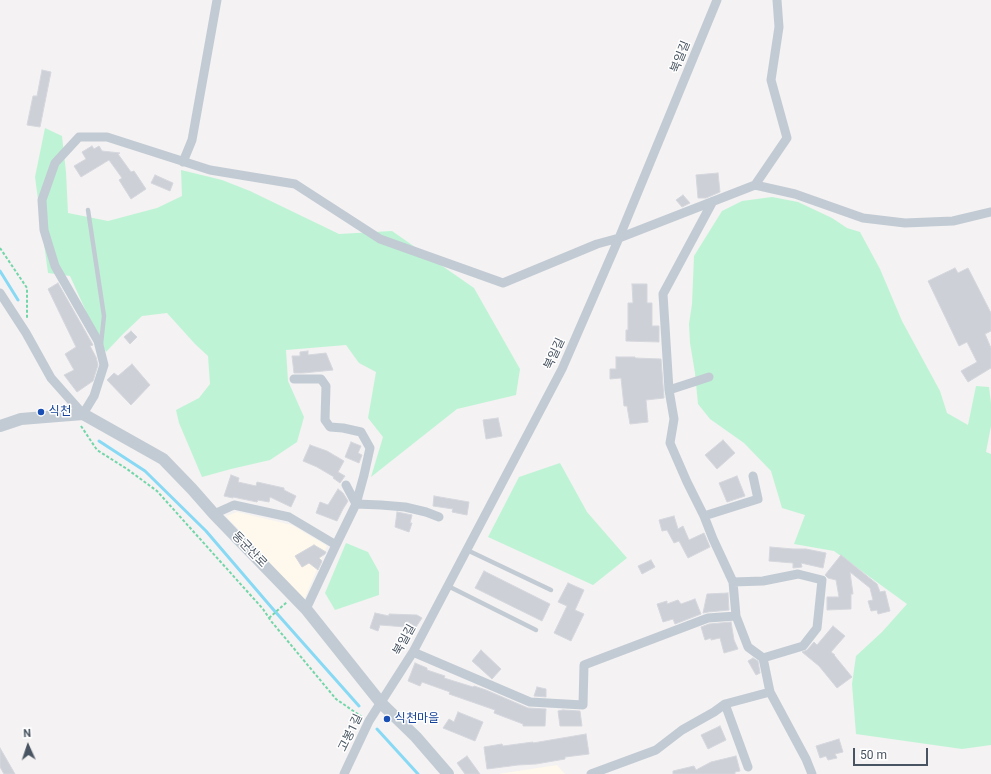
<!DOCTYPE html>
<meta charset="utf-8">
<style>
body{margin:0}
#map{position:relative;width:991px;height:774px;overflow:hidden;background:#f4f2f2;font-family:Roboto,sans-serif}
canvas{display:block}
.north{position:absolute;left:8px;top:726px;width:40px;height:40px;-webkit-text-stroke:3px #fff;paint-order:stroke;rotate:357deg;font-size:11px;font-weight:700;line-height:16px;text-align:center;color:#485461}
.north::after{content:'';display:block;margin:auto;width:14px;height:18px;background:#485461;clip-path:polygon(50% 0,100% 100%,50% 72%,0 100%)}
.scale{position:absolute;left:853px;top:748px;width:75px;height:18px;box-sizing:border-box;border:2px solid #485461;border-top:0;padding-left:5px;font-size:12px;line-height:14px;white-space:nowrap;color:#485461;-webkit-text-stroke:3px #fff;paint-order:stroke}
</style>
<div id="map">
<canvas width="991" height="774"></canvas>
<div class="north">N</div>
<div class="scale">50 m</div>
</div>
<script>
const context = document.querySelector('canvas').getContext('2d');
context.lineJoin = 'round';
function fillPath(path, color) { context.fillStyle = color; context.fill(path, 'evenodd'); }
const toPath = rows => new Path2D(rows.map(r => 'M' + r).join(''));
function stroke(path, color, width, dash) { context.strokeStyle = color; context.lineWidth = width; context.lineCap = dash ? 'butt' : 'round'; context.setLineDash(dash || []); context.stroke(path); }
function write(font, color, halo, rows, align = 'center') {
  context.font = font + ' Roboto,"Noto Sans KR",sans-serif'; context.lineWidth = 3; context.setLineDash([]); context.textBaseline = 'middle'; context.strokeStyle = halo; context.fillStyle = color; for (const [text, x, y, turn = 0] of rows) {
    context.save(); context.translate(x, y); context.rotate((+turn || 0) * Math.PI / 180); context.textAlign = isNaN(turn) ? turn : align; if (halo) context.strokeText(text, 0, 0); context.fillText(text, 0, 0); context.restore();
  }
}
const commercial = toPath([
 [237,512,292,525,327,546,304,600,226,516],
 [557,765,565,774,498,774]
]);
const green = toPath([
 [45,128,62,136,66,172,68,213,108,221,157,208,182,196,181,170,222,180,250,191,339,234,392,231,474,288,520,369,516,395,457,409,371,477,383,437,368,418,376,372,359,363,346,345,286,350,288,381,304,417,297,442,270,460,231,469,202,477,179,423,176,410,199,398,210,384,208,356,195,344,167,313,142,316,122,335,106,352,94,329,70,276,48,273,35,177],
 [772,197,798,202,832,218,847,228,860,232,880,269,902,321,940,391,947,413,968,425,976,386,989,387,991,403,991,426,986,452,991,454,991,745,962,749,856,734,852,684,856,656,882,632,907,604,834,551,794,544,805,515,782,508,771,471,744,443,710,419,698,404,695,373,690,343,689,324,692,304,694,256,722,211,742,201],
 [560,463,587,512,627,558,593,585,488,537,519,477],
 [346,543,368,552,379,572,379,595,335,610,325,593]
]);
const stream = toPath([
 [0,271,18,300],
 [99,441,145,471,206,531,272,608,359,706],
 [377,729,418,774]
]);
const building = toPath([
 [42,70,51,72,40,127,27,125,33,96,37,96,42,70],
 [92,146,94,149,99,146,102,151,120,153,118,154,131,172,134,171,146,189,131,199,119,180,122,178,109,160,81,177,74,166,86,159,82,152,92,146],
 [718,173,720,192,706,198,698,198,696,175,718,173],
 [155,175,173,183,170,191,151,183,155,175],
 [683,195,690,203,682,207,676,200,683,195],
 [955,268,958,273,968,268,991,313,991,331,985,334,991,348,991,368,968,382,961,371,977,362,967,342,959,346,928,281,955,268],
 [58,283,93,345,90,346,96,357,98,365,93,381,77,392,64,375,74,370,65,354,76,347,48,289,58,283],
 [632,284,647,284,647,303,652,303,652,326,659,326,659,342,626,341,626,330,628,330,628,303,633,303,632,284],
 [131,331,137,337,130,344,124,337,131,331],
 [308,351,308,355,326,353,333,370,303,373,294,373,292,356,300,356,300,352,308,351],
 [616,357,635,357,635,358,661,359,664,398,646,400,648,422,630,424,627,406,624,406,621,378,610,379,610,369,616,369,616,357],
 [132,364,150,385,131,405,107,380,114,373,118,376,132,364],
 [498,418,502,436,486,439,483,420,498,418],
 [723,440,735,453,717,469,705,455,723,440],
 [351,442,361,446,358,453,362,455,359,463,345,457,351,442],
 [310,445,327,451,344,461,338,472,345,476,340,483,333,478,334,477,317,467,303,461,310,445],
 [231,475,239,478,238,482,256,486,257,482,284,488,284,490,296,496,291,507,270,497,269,502,258,500,257,502,233,497,233,498,224,496,231,475],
 [737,476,745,496,727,502,719,483,737,476],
 [338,489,343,493,348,501,343,509,337,521,316,513,320,502,328,505,338,489],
 [434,496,469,502,467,515,452,512,453,509,433,506,434,496],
 [397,512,412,515,410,523,412,523,409,532,395,527,397,512],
 [674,516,678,529,683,526,689,540,704,533,710,547,688,558,679,541,674,543,667,530,662,531,659,520,674,516],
 [314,545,326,552,325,554,319,558,322,561,318,570,309,563,302,567,295,556,314,545],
 [770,547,793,549,806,549,826,553,823,568,801,563,802,567,793,568,793,563,769,561,770,547],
 [841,555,877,584,880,592,885,591,890,611,878,614,877,610,871,611,868,601,873,600,870,588,850,572,853,594,851,594,851,609,827,610,827,597,839,597,836,580,828,578,825,575,841,555],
 [651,560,655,567,642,574,638,566,651,560],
 [484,571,550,604,542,621,475,588,484,571],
 [568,583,584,590,575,610,584,614,571,641,554,633,567,606,558,602,568,583],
 [728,593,729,610,708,612,703,613,707,594,728,593],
 [695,599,701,614,675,624,673,619,663,622,657,604,667,601,667,604,678,600,681,604,695,599],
 [375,613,389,616,389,614,417,615,422,618,416,627,407,621,406,627,380,625,378,631,370,628,375,613],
 [731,622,734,640,738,649,724,653,720,638,711,640,711,638,705,640,701,627,709,624,731,622],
 [833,626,845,636,831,652,835,655,834,655,852,677,837,688,819,666,802,652,807,650,814,642,817,645,833,626],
 [481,650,501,669,492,679,472,661,481,650],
 [753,658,758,661,760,673,756,675,748,661,753,658],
 [415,663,427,668,427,670,445,676,444,678,473,687,474,686,486,690,528,708,546,709,545,726,523,726,523,724,494,713,495,710,449,694,450,692,422,682,420,686,408,681,415,663],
 [537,687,546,689,546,697,534,696,537,687],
 [563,710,580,711,582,726,560,726,558,711,563,710],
 [458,712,483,722,475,741,443,728,449,719,454,722,458,712],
 [720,726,726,740,708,749,701,735,720,726],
 [586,734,589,754,565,757,565,759,536,764,518,765,487,769,484,747,502,744,503,746,533,742,533,743,586,734],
 [839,739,843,752,835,754,837,758,828,760,826,756,820,758,816,746,839,739],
 [0,748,15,774,4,774,0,767,0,748],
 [467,756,480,774,465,774,457,763,467,756],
 [736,756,740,771,735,772,735,774,673,774,673,771,694,766,696,770,711,762,736,756]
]);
const path = toPath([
 [0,248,27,288,27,318],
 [81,426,97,450,127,469,157,491,263,609,271,621,336,699,362,717],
 [269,618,287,602]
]);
const service = toPath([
 [88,210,104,316,101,344],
 [467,550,551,590],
 [448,586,536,630]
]);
const minor = toPath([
 [183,162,192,140,217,0],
 [755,185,787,138,771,80,779,27,777,0],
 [713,201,663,294,669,390,674,419,670,443,687,482,704,516,758,499,753,476],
 [0,293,26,333,51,378,83,414,94,396,104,365,98,341,55,266,44,230,42,200,55,163,79,137,107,137,210,170,295,184,380,239,503,283,597,244,619,238,755,185,795,194,863,218,905,223,953,221,991,212],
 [294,379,321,379,326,386,325,420,330,427,343,428,361,432,370,448,364,475,356,504,381,505,405,507,426,512,439,517],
 [669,390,709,377],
 [214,514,234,505,289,517,336,545],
 [733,582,763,581,798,574,822,580,817,628,803,646,763,658,748,647,736,616],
 [306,609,336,545,356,504,346,485],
 [413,652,530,702,583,705,584,665,708,618,736,616,733,582,713,539,704,516],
 [763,658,770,692,806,759,812,774],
 [725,704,748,767],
 [344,774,369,721,413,652,562,369,619,238,717,0],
 [591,774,656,750,682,730,714,712,725,704,770,692]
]);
const tertiary = toPath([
 [0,426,21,419,83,414,163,459,192,489,214,514,306,609,381,703,416,737,448,774]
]);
const markers = [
 [41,412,4,"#1a4fb4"],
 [387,719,4,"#1a4fb4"]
];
const streetNames = [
 ["북일길",681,57,-68],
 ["북일길",555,354,-65],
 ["동군산로",249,550,46],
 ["북일길",405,640,-61],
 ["고봉1길",351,733,-64]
];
const transitNames = [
 ["식천",49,412],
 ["식천마을",395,719]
];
fillPath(commercial, '#fef9ec');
fillPath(green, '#bef4d5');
stroke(stream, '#88d9f4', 3);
fillPath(building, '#cdd0d6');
stroke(building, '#d5d7de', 1);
stroke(path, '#72d6a9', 2, [3, 2]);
stroke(service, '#c2cbd4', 4.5);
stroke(minor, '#c2cbd4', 9);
stroke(tertiary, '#c2cbd4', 12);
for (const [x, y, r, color] of markers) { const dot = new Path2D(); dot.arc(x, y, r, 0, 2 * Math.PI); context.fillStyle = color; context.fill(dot); stroke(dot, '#fff', 1.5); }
write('12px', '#485461', '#fff', streetNames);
write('12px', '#164399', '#fff', transitNames, 'left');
</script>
